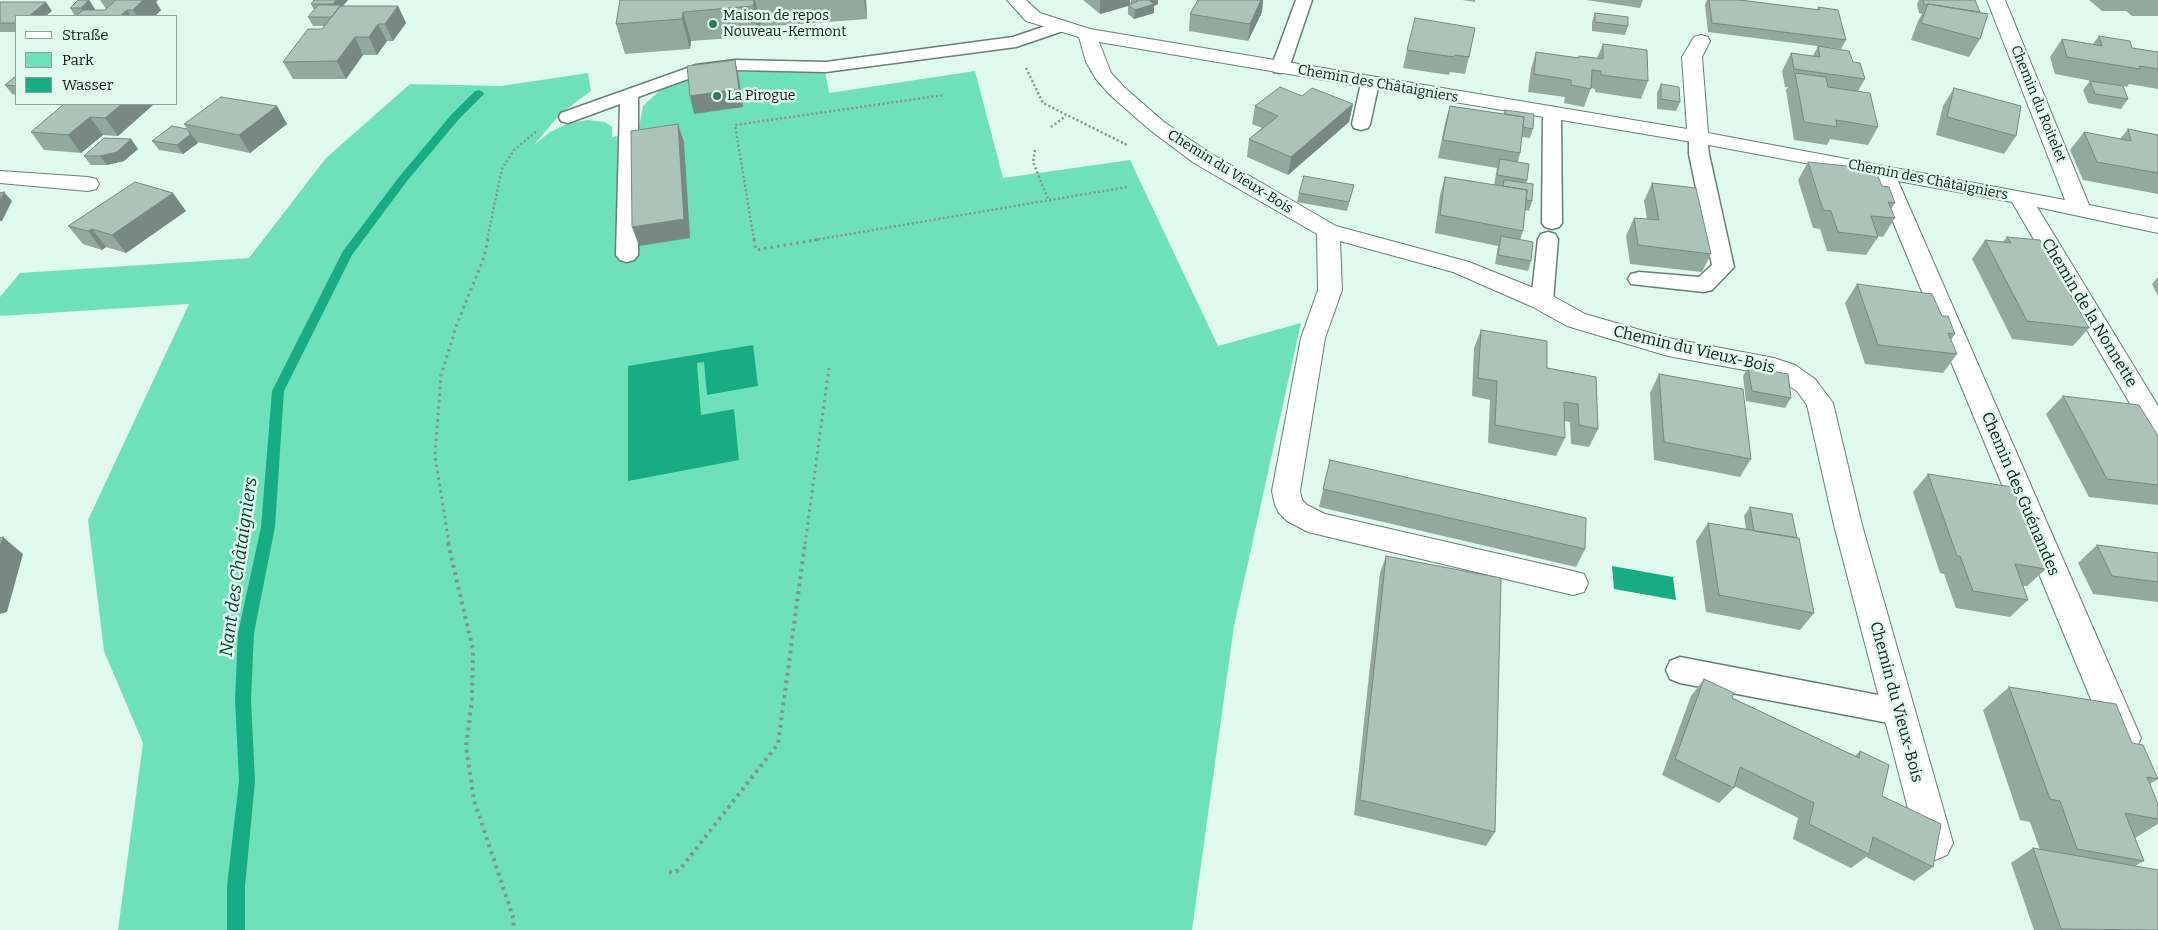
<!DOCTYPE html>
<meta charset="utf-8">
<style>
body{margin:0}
#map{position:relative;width:2158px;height:930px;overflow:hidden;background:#e0f9ef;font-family:Bitter,serif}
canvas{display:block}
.legend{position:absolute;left:15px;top:15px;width:162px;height:90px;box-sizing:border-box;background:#e0f9ef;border:1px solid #8ea099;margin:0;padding:6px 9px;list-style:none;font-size:15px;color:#121b17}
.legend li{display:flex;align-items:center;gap:10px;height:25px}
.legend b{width:25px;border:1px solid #8ea099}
</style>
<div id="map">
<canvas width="2158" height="930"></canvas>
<ul class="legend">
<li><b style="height:6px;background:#fff"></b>Straße</li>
<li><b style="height:14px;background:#6fe1ba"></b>Park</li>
<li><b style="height:14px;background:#18ac85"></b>Wasser</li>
</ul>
</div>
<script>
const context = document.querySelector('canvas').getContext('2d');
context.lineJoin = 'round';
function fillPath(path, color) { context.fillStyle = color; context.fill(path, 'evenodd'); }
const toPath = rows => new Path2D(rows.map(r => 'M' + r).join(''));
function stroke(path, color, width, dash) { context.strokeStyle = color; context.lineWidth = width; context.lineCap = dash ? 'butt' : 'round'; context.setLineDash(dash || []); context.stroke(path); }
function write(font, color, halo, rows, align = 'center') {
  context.font = font + ' Bitter,serif'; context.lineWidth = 5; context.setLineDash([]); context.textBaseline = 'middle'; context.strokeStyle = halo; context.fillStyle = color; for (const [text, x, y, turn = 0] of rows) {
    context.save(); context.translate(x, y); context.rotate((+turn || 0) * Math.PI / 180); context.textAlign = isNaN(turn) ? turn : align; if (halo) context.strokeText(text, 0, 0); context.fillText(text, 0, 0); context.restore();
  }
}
const green = toPath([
 [825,71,829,93,975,71,1003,178,1130,160,1218,346,1301,323,1234,626,1192,930,118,930,143,743,104,651,88,520,189,304,0,316,0,297,20,273,249,258,326,158,410,84,501,86,588,73,591,91,561,113,534,145,550,132,569,123,587,120,605,122,612,127,612,137,638,133,643,106,659,91,683,79,736,72]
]);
const water = toPath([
 [753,345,758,386,707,395,704,362,697,363,701,415,734,409,739,460,628,481,628,366],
 [1612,566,1673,577,1676,600,1614,589]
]);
const stream = toPath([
 [479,90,484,93,483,95,459,119,407,181,352,255,284,391,275,527,254,633,251,700,255,781,245,886,245,930,227,930,227,886,239,781,235,700,238,633,261,527,272,391,343,251,399,177,451,115,475,91,479,90]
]);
const pathFar2 = toPath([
 [1026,68,1043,103,1127,145],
 [1051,127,1066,116],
 [1035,150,1033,162,1048,199],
 [487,240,502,169,514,150,538,130],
 [754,240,735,125,944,95],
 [814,240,1127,187]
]);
const pathFar1 = toPath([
 [754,239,756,250,821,239],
 [449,544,435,456,441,375,457,324,484,257,488,239],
 [805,544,829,368]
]);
const path = toPath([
 [448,543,473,650,472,699,466,747,474,800,514,920,513,930],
 [669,872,674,873,681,868,778,744,805,543]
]);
const lane = toPath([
 [1296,0,1312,0,1289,68,1286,72,1280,73,1274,72,1271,68,1296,0],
 [1060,21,1066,22,1068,26,1066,30,1016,47,826,72,735,70,699,75,638,97,638,255,634,260,627,262,620,260,616,255,620,104,568,123,561,121,559,117,561,113,696,65,735,60,826,62,1013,37,1060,21],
 [1370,78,1376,79,1379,83,1370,124,1368,128,1361,130,1354,128,1352,124,1361,83,1364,79,1370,78],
 [1552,107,1559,109,1561,113,1562,223,1559,227,1552,229,1545,227,1542,223,1543,113,1545,109,1552,107],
 [1698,131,1705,133,1707,137,1709,154,1734,267,1712,290,1704,292,1631,284,1628,279,1631,274,1639,272,1699,277,1712,265,1689,154,1689,137,1691,133,1698,131],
 [1548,232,1555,234,1558,239,1553,301,1550,306,1542,308,1534,306,1531,301,1538,239,1541,234,1548,232],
 [1680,657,1899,699,1909,703,1914,712,1909,721,1899,725,1680,683,1670,679,1666,670,1670,661,1680,657]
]);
const street = toPath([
 [1007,0,1026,0,1040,13,1090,29,1687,129,1682,57,1694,37,1701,35,1708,37,1710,41,1702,57,1708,133,2065,200,1987,0,2005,0,2089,205,2158,219,2158,233,2037,207,2158,406,2158,439,2149,436,2012,202,1898,181,2141,738,2136,749,2124,753,2112,749,2107,738,1874,176,1698,143,1099,42,1111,73,1124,87,1164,122,1210,153,1336,226,1469,262,1551,295,1585,314,1668,338,1774,358,1795,365,1815,379,1833,403,1862,525,1953,843,1947,855,1935,860,1923,855,1917,843,1834,525,1807,405,1797,391,1771,375,1668,356,1567,326,1533,307,1453,272,1340,241,1342,290,1325,338,1300,491,1302,500,1307,505,1325,514,1573,571,1584,574,1588,583,1584,592,1573,595,1308,532,1287,521,1279,513,1275,505,1272,491,1301,338,1318,290,1317,234,1194,163,1150,130,1110,95,1096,79,1086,62,1079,37,1026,21,1007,0],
 [0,171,88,177,96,179,99,184,96,189,88,191,0,183,0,171]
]);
const wall = toPath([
 [89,0,95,9,94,10,105,10,106,9,100,0,158,0,156,2,161,10,155,16,75,16,70,8],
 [314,0,348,0,343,6,398,6,406,23,393,41,387,41,377,55,363,55,346,79,293,79,283,62,322,29,325,26,313,26,308,17,314,10,311,4],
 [620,0,866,0,867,19,761,27,759,36,691,41,690,49,625,54,616,24],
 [1083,0,1130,0,1130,4,1131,0,1158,0,1158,4,1154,6,1154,13,1134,19,1128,14,1128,6,1100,14],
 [1198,0,1263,0,1262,12,1248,41,1189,31,1190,14],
 [1462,0,1475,0,1475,2],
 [1586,0,1643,0,1640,8],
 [1707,0,1740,0,1817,10,1818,7,1846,40,1841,49,1708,32,1705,5],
 [1919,0,1972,0,1980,39,1969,57,1911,40,1918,21,1922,14,1919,13,1917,4],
 [2089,0,2158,0,2158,16,2132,16,2126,11,2102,11],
 [0,2,52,11,16,16,16,32,0,32],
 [1595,13,1628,26,1625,35,1592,31,1592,22],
 [1475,28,1469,57,1465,74,1450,72,1449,75,1403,68,1407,50],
 [2099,36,2132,48,2158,52,2158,89,2129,84,2127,87,2123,86,2128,99,2121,109,2088,103,2083,90,2090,81,2113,85,2055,74,2050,57,2062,39,2093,44],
 [1603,44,1648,81,1641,99,1595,92,1595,89,1591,88,1584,107,1564,103,1565,97,1528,92,1531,69,1536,52,1579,58,1579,56,1597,58],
 [1818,46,1853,62,1865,79,1858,91,1878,127,1868,145,1830,139,1827,145,1794,140,1786,90,1788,87,1785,87,1782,71,1791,53,1813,56],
 [16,76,16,95,12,94,5,85],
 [1661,84,1680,102,1676,111,1657,109,1657,93],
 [1954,88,2016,136,2004,154,1936,135,1943,106],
 [1302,96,1353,104,1349,122,1288,175,1247,157,1249,139,1262,128,1252,124,1255,106],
 [64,104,154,104,118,136,103,135,81,153,44,150,31,132],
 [277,106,287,124,250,153,197,142,198,143,183,154,159,150,152,141,187,129,184,124],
 [1450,106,1504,114,1505,110,1533,129,1530,138,1522,137,1520,153,1518,162,1527,180,1526,183,1532,201,1529,211,1525,210,1523,231,1520,240,1531,261,1528,271,1495,264,1498,246,1435,233,1440,195,1445,177,1502,186,1494,185,1497,168,1438,158,1445,123],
 [2128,129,2158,135,2158,194,2083,180,2070,150,2084,132,2120,139],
 [131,139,138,149,124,161,107,165,91,165,84,156],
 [1808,162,1882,186,1895,203,1891,209,1895,218,1883,237,1878,236,1878,237,1866,255,1827,251,1820,229,1813,228,1798,180],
 [1652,183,1711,254,1702,272,1630,264,1626,236,1634,218,1647,219,1644,201],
 [1354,185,1347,211,1297,202,1299,193],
 [186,211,126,253,106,247,102,250,83,244,68,226],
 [2007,237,2089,328,2073,346,2012,339,1972,259,1985,240,2003,242],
 [2158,277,2158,296,2152,284],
 [1857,284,1942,316,1955,334,1951,340,1957,354,1943,373,1865,364,1845,303],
 [1481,330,1547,368,1596,377,1598,429,1589,447,1571,444,1570,422,1564,421,1565,438,1556,456,1488,443,1490,400,1472,396,1474,348],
 [1748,367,1791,398,1785,408,1746,401,1743,376],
 [1659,374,1751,459,1740,477,1654,460,1650,393],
 [2063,396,2158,436,2158,505,2089,497,2046,414],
 [1330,460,1585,549,1576,567,1319,507],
 [1928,474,2024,515,2042,538,2036,544,2046,569,2027,586,2023,586,2028,600,2010,617,1956,608,1944,574,1940,573,1913,492],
 [1750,507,1814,613,1800,630,1706,612,1696,541,1708,523,1746,529,1744,516],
 [2097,545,2158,553,2158,602,2093,594,2078,563],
 [1386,556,1495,832,1486,846,1354,815,1380,573],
 [1704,679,1732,698,1855,756,1860,751,1882,796,1933,867,1914,881,1866,857,1851,868,1793,839,1798,818,1734,786,1734,788,1719,803,1662,775,1691,696],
 [2009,687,2132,743,2158,779,2150,784,2158,804,2158,824,2135,838,2144,861,2135,866,2158,930,2034,930,2011,863,2033,848,2040,850,2030,822,2020,820,1983,710]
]);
const shadedWall = toPath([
 [89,0,95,9,87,16,81,8],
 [141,0,158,0,156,2,161,10,155,16,137,16,133,10],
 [336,0,348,0,337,12,333,4],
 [754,0,755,0,761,27,759,36,753,6],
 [864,0,866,0,867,19],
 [1100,0,1130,0,1130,6,1128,5,1128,6,1100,14],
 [1147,0,1158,0,1158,4,1154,6,1154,13,1134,19,1135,10],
 [1261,0,1263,0,1262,12,1248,41,1250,24],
 [46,2,52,11,46,16,29,16],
 [398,6,406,23,393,41,385,24],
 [127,10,131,16,120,16],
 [683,12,691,41,690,49,682,19],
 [378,24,387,41,377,55,369,37],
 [355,37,363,55,346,79,337,61],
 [735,60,739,78,743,107,694,114,690,96],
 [122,104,154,104,118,136,105,118],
 [1353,104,1349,122,1288,175,1291,157],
 [277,106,287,124,250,153,239,135],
 [90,117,103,135,81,153,68,135],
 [678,124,684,142,690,238,639,246,632,227],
 [190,133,198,143,183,154,177,145],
 [131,139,138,149,124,161,107,165,100,156],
 [4,192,12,201,2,221,0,221,0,200],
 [173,193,186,211,126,253,112,235],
 [92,229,106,247,102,250,88,231],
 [3,537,23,554,7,612,0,614,0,548]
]);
const building = toPath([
 [78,0,89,0,81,8,70,8,78,0],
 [116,0,143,0,133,10,127,10,120,16,76,16,83,10,105,10,116,0],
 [314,0,336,0,333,4,311,4,314,0],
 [620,0,754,0,753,6,683,12,682,19,616,24,620,0],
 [1137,0,1149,0,1154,4,1135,10,1128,5,1138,1,1137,0],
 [1198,0,1261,0,1250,24,1190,14,1198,0],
 [1709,0,1740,0,1820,10,1818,7,1838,10,1846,40,1712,23,1709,0],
 [1923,0,1975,0,1980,12,1928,4,1927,5,1924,4,1923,0],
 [0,2,46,2,29,16,16,16,16,23,0,23,0,2],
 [1928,4,1988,14,1980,39,1921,23,1928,4],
 [318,5,343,5,342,6,340,6,332,17,308,17,318,5],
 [340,6,398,6,385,24,378,24,369,37,355,37,337,61,283,62,308,29,322,29,340,6],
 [1595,13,1628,17,1628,26,1595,22,1595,13],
 [1415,18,1475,28,1469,57,1455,55,1454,57,1407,50,1415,18],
 [2099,36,2130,41,2132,48,2158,52,2158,69,2139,66,2140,69,2067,57,2062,39,2102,46,2099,36],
 [1603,44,1647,50,1648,81,1601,75,1601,71,1592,70,1591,89,1571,85,1571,80,1534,74,1536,52,1579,58,1579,56,1603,59,1603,44],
 [1818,46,1849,51,1853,62,1860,63,1865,79,1794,69,1791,53,1820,57,1818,46],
 [735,60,739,89,690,96,687,66,735,60],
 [1795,73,1826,77,1828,87,1870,93,1878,127,1836,120,1837,127,1804,122,1795,73],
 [16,76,16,86,5,85,16,76],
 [2090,81,2123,86,2128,99,2095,94,2090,81],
 [1661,84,1679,87,1680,102,1661,99,1661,84],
 [1280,87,1302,96,1312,88,1353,104,1291,157,1249,139,1278,116,1255,106,1280,87],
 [1954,88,2021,106,2016,136,1947,117,1954,88],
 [221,97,277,106,239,135,184,124,221,97],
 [64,104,122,104,105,118,90,117,68,135,31,132,64,104],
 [1450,106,1524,117,1520,153,1443,140,1450,106],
 [1505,110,1534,114,1533,129,1523,127,1524,117,1505,114,1505,110],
 [678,124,684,219,632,227,631,131,678,124],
 [172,126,187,129,190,133,189,133,191,134,177,145,152,141,172,126],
 [2128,129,2158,135,2158,173,2097,162,2084,132,2131,141,2128,129],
 [104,138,131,139,117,152,100,156,84,156,104,138],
 [1500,159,1529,164,1527,180,1497,175,1500,159],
 [1808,162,1875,169,1882,186,1889,187,1895,203,1888,202,1895,218,1871,216,1878,237,1838,232,1831,211,1823,210,1808,162],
 [1304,176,1354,185,1349,202,1299,193,1304,176],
 [1445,177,1527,190,1523,231,1440,215,1445,177],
 [1504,180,1533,184,1532,201,1526,200,1527,190,1503,186,1504,180],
 [135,182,173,193,112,235,92,229,88,231,68,226,135,182],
 [1652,183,1696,188,1711,254,1638,245,1634,218,1659,220,1652,183],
 [4,192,0,200,0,193,4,192],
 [1501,236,1533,242,1531,261,1498,255,1501,236],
 [2007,237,2040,240,2089,328,2027,321,1985,240,2011,243,2007,237],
 [1857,284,1932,294,1942,316,1948,316,1955,334,1948,333,1957,354,1878,345,1857,284],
 [1481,330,1547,341,1547,368,1596,377,1598,429,1579,425,1578,404,1564,402,1565,438,1495,425,1497,381,1478,378,1481,330],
 [1748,367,1788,374,1791,398,1752,391,1748,367],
 [1659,374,1743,389,1751,459,1664,442,1659,374],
 [2063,396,2139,405,2158,436,2158,485,2107,479,2063,396],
 [1330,460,1586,518,1585,549,1323,489,1330,460],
 [1928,474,2012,487,2024,515,2033,516,2042,538,2033,537,2046,569,2015,564,2028,600,1973,591,1960,556,1957,556,1928,474],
 [1750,507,1792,514,1797,538,1754,531,1750,507],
 [1708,523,1799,538,1814,613,1719,595,1708,523],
 [3,537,0,548,0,538,3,537],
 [2097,545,2158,553,2158,582,2112,576,2097,545],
 [1386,556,1501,578,1495,832,1360,800,1386,556],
 [1704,679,1734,693,1732,698,1859,758,1860,751,1889,765,1882,796,1941,824,1933,867,1873,837,1869,854,1809,824,1814,803,1740,767,1734,788,1675,759,1704,679],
 [2009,687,2116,704,2132,743,2143,745,2158,779,2147,777,2158,804,2158,819,2125,813,2144,861,2077,849,2060,801,2050,799,2009,687],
 [2033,848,2158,870,2158,930,2061,929,2033,848]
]);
const markers = [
 [713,24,5,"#397560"],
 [717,96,5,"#397560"]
];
const farPoinames = [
 ["Maison de repos",723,16],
 ["Nouveau-Kermont",723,32],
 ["La Pirogue",727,96]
];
const farStreetnames = [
 ["Chemin des Châtaigniers",1378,84,10],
 ["Chemin du Roitelet",2038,104,68],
 ["Chemin du Vieux-Bois",1230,172,32],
 ["Chemin des Châtaigniers",1928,180,11]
];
const streetNames = [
 ["Chemin de la Nonnette",2089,313,59],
 ["Chemin du Vieux-Bois",1694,350,13],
 ["Chemin des Guénandes",2020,494,67],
 ["Chemin du Vieux-Bois",1896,702,75]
];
const waterNames = [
 ["Nant des Châtaigniers",239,567,-82]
];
fillPath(green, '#6fe1ba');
fillPath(water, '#18ac85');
fillPath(stream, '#18ac85');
stroke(lane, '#677e75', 3);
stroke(street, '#677e75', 2);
stroke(pathFar2, '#82948c', 2.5, [2, 2.5]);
stroke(pathFar1, '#82948c', 3, [2.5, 4]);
stroke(path, '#82948c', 4, [3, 4.5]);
fillPath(lane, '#fff');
fillPath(street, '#fff');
fillPath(wall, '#93a89f');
fillPath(shadedWall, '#788882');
fillPath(building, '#abc3b9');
stroke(building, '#788882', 1);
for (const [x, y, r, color] of markers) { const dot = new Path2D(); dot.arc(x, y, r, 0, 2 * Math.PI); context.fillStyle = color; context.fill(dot); stroke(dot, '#e0f9ef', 2); }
write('14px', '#121b17', '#e0f9ef', farPoinames, 'left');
write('14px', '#121b17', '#e0f9ef', farStreetnames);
write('16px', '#121b17', '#e0f9ef', streetNames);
write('italic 18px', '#013d2d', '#e0f9ef', waterNames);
</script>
